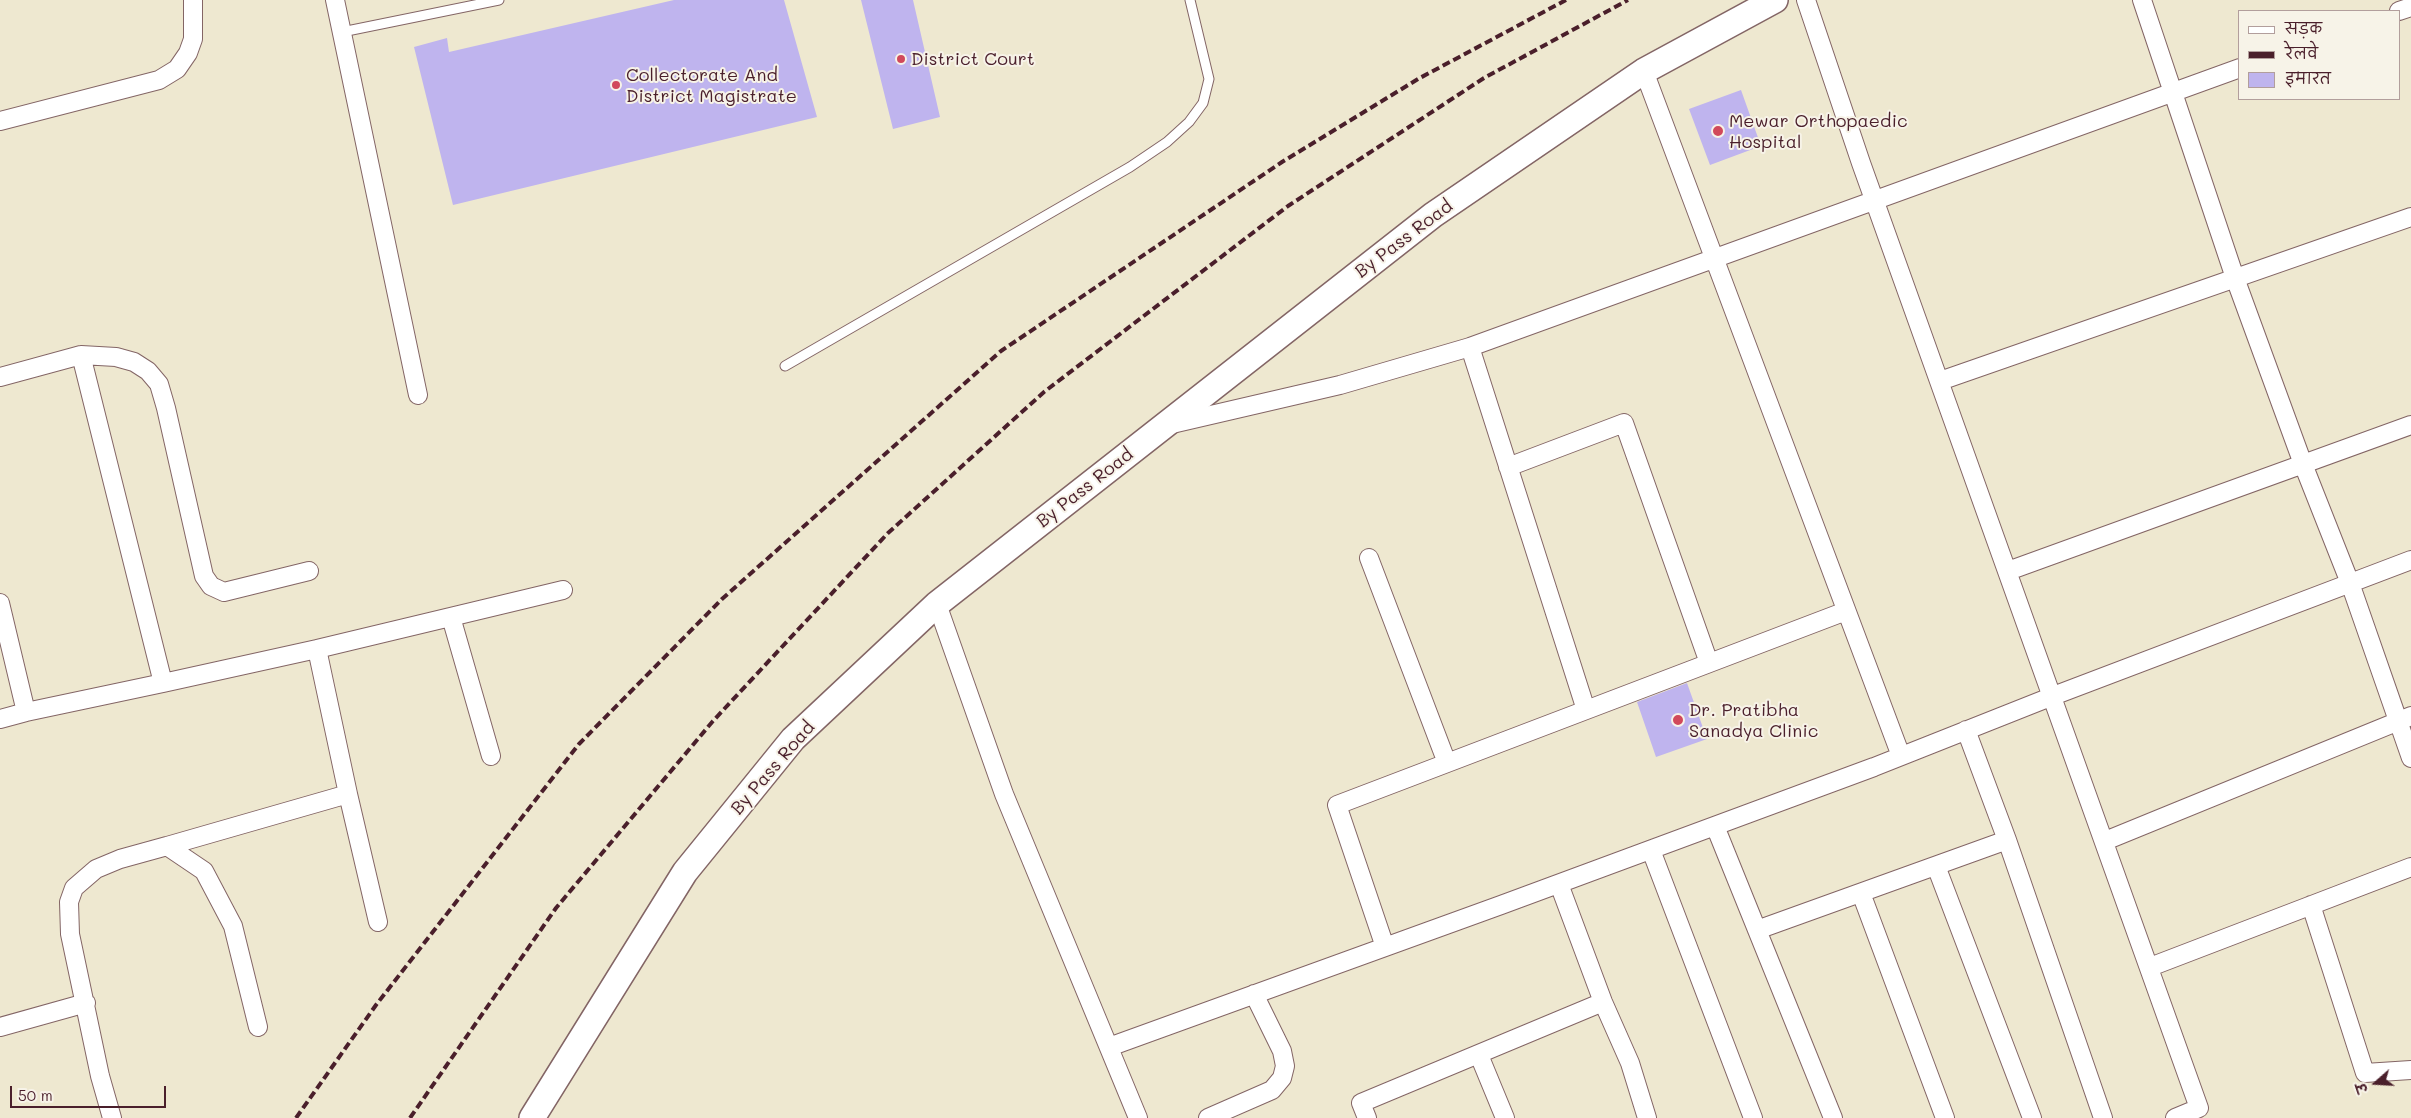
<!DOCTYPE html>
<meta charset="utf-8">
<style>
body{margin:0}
#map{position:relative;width:2411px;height:1118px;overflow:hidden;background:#eee8d0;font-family:Mali,"Playpen Sans Deva",sans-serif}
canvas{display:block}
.legend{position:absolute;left:2238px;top:10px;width:162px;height:90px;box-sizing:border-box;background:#f7f3e8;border:1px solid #b29e9c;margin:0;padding:6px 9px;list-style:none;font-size:15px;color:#4a1f2b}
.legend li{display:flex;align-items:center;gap:10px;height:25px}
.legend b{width:25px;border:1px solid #b29e9c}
.north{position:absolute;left:2351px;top:1058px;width:50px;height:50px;-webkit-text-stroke:4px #f7f3e8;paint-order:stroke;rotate:251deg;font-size:14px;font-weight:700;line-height:20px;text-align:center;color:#4a1f2b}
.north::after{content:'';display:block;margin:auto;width:18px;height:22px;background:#4a1f2b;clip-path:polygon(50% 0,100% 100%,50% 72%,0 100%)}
.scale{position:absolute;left:10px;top:1086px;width:156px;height:22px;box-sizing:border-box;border:2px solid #4a1f2b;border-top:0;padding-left:6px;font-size:15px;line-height:18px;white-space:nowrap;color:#4a1f2b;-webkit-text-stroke:4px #f7f3e8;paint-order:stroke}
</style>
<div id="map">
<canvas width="2411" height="1118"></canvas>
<ul class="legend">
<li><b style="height:6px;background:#fff"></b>सड़क</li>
<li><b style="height:6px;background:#4a1f2b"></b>रेलवे</li>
<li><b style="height:14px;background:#bfb4ee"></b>इमारत</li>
</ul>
<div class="north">उ</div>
<div class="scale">50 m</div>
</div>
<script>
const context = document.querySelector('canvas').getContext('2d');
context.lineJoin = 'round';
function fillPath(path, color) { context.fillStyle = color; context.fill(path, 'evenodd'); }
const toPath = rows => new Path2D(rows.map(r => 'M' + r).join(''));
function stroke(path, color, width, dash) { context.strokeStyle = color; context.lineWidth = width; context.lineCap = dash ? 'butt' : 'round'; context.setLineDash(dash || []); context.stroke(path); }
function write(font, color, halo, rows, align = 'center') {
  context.font = font + ' Mali,sans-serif'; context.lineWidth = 4; context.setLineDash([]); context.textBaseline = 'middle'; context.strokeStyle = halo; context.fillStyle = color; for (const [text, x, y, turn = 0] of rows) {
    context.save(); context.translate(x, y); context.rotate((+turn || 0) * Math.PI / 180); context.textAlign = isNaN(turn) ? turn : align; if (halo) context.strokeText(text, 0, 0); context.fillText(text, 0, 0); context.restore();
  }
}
const building = toPath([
 [674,0,784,0,817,117,453,205,414,47,447,38,449,52],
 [861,0,913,0,940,117,893,129],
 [1741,90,1761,146,1710,165,1689,109],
 [1687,683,1707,739,1656,757,1637,702]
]);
const lane = toPath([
 [342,32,499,0],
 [785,366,1130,167,1167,142,1189,122,1203,103,1209,79,1190,0]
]);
const street = toPath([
 [335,0,418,395],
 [1806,0,1861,163,2199,1108,2175,1118],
 [2142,0,2235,278,2303,464,2350,583,2411,758],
 [2399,11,2411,7],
 [1644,71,1901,756],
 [0,121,159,80,177,69,188,53,193,39,193,0],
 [1470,347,1586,710],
 [81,355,116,357,134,362,148,371,159,384,166,408,204,576,211,586,224,592,309,571],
 [0,377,81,355,163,683,26,712],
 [1940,381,2411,217],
 [1172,424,1340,385,1470,347,2240,68],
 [1508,467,1624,423,1709,663],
 [1369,558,1447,763],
 [2008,571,2411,425],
 [0,603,26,712,0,719],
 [937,604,1004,794,1138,1118],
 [451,617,491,756],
 [317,649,563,590],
 [163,683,317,649,348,794,167,846],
 [1966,730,2007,840,2103,1118],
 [348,794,378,922],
 [1715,826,1833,1118],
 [2105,841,2411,716],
 [1651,850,1753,1118],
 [1936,866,2032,1118],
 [1559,884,1603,1002,1630,1063,1647,1118],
 [1861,893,1945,1118],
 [2311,905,2365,1073,2411,1070],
 [1757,930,2007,840],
 [1385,947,1337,805,1846,611],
 [2150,967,2411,867],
 [0,1027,86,1003],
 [1109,1047,1501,905,1874,767,2053,696,2411,560],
 [1479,1055,1505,1118],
 [112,1118,100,1076,70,934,69,902,74,888,96,869,120,859,167,846,204,871,233,926,258,1027],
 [1208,1118,1272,1090,1282,1078,1285,1066,1282,1051,1254,994],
 [1367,1118,1361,1103,1603,1002]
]);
const secondary = toPath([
 [532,1118,685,872,793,739,937,604,1433,215,1644,71,1775,0]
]);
const rail = toPath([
 [296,1118,376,1005,579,744,722,599,1001,351,1282,162,1418,79,1566,0],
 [410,1118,556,908,713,721,888,533,1044,392,1288,206,1484,78,1628,0]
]);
const markers = [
 [901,59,5,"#d1495b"],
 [616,85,5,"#d1495b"],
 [1718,131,6,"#d1495b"],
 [1678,720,6,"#d1495b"]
];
const poiNames = [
 ["District Court",911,59],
 ["Collectorate And",626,75],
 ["District Magistrate",626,96],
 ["Mewar Orthopaedic",1729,121],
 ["Hospital",1729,142],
 ["Dr. Pratibha",1689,710],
 ["Sanadya Clinic",1689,731]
];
const streetNames = [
 ["By Pass Road",1404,239,-37],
 ["By Pass Road",1085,488,-38],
 ["By Pass Road",773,768,-49]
];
fillPath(building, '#bfb4ee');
stroke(lane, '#836565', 11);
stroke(street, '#836565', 20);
stroke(secondary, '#836565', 28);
stroke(lane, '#fff', 9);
stroke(street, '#fff', 18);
stroke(secondary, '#fff', 25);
stroke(rail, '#4a1f2b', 4, [8, 4]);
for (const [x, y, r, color] of markers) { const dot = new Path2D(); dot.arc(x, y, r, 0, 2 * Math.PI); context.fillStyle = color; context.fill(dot); stroke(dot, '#f7f3e8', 2); }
write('18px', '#4a1f2b', '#f7f3e8', poiNames, 'left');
write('18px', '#4a1f2b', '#f7f3e8', streetNames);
</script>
